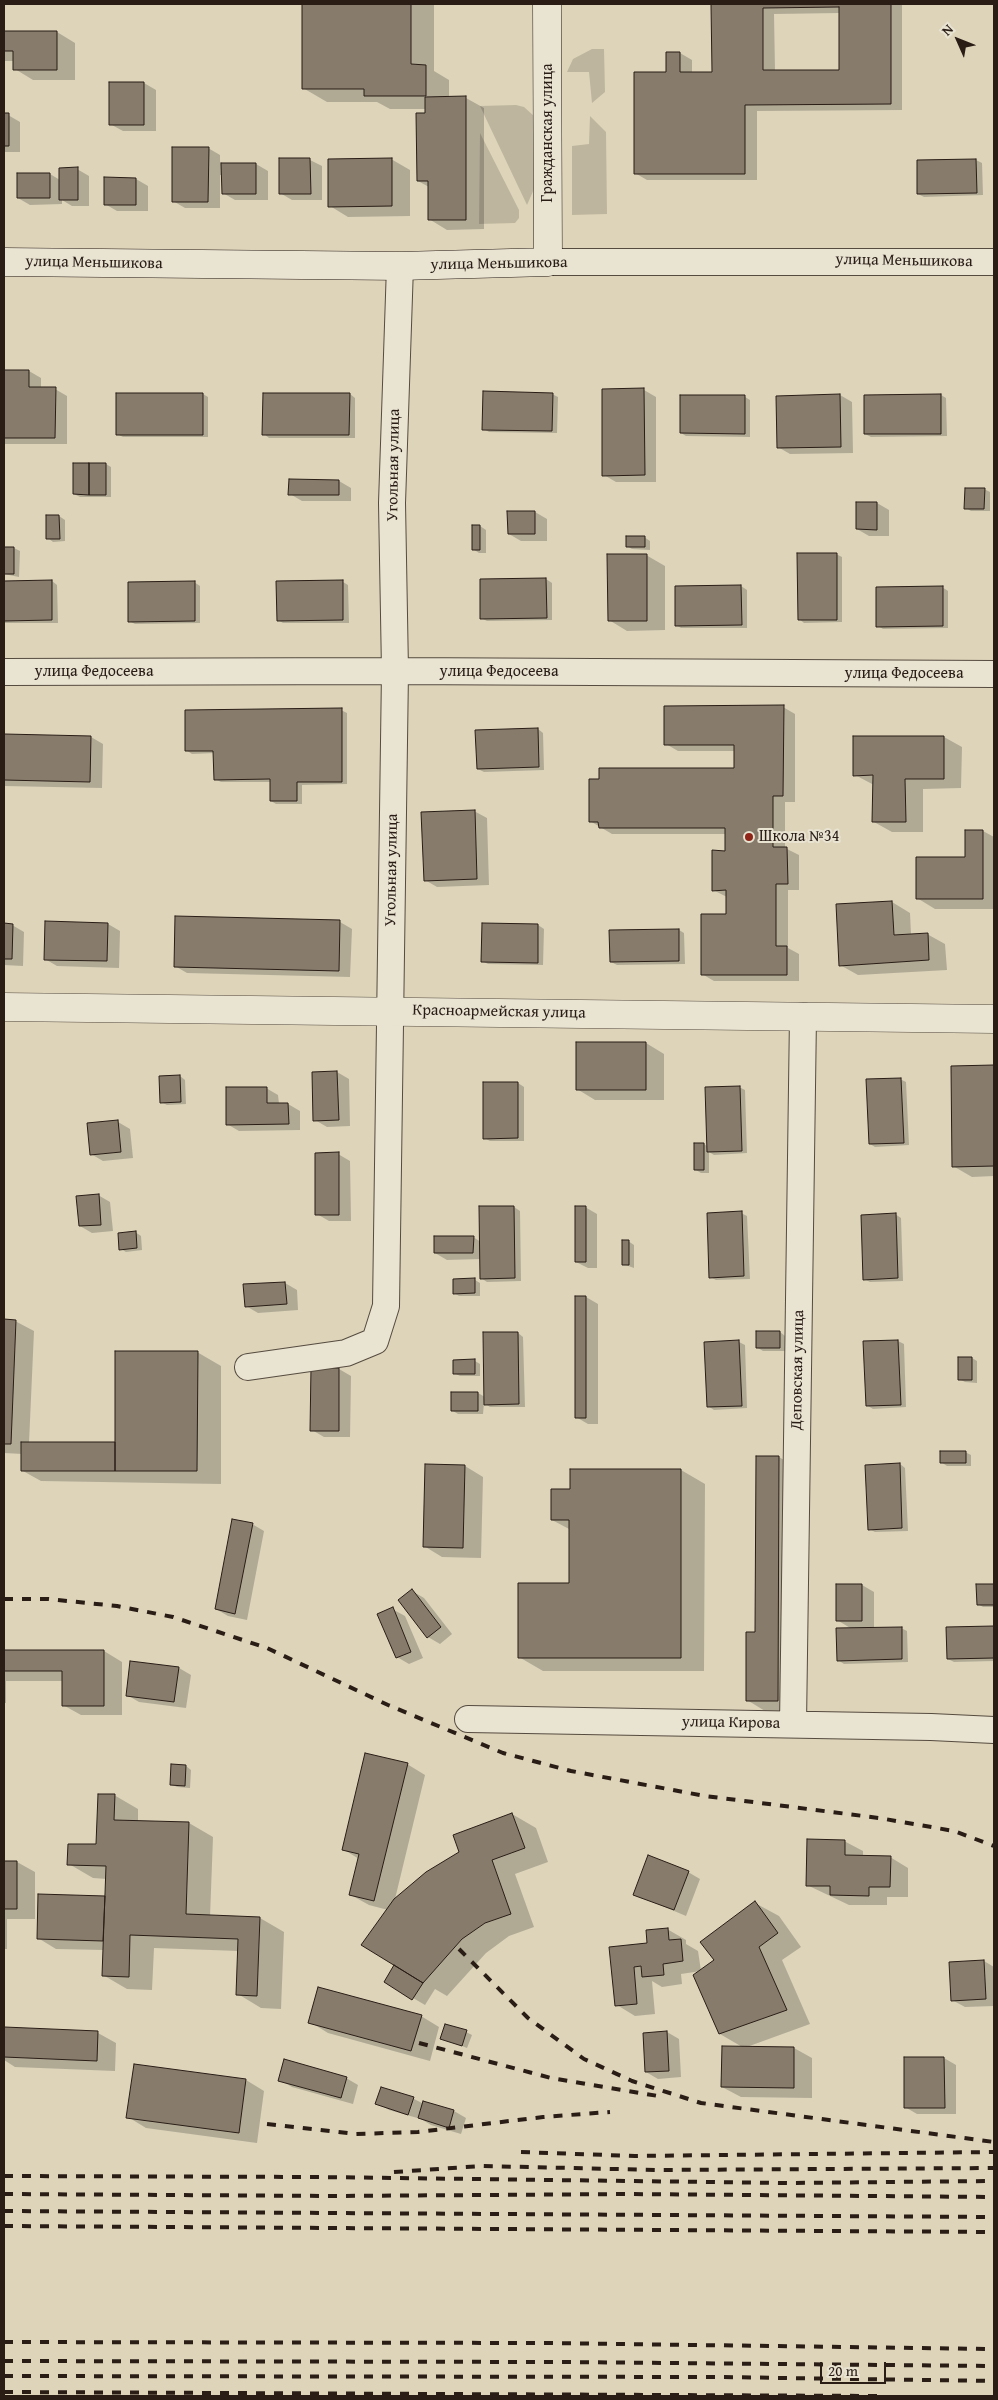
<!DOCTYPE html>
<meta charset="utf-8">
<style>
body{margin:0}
#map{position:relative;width:998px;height:2400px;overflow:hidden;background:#ddd4ba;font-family:"Gentium Book Plus",serif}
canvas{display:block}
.frame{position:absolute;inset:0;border:5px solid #291d16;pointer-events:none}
.north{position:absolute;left:933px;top:15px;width:50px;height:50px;-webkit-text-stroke:4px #e9e3d2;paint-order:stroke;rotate:314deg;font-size:14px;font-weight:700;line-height:20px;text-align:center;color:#291d16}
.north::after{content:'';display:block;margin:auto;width:18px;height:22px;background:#291d16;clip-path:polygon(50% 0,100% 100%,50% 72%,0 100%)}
.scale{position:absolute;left:820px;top:2362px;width:66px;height:22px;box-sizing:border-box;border:2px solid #291d16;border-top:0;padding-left:6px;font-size:15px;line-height:18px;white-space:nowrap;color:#291d16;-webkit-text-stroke:4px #e9e3d2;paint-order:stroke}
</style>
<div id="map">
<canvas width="998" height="2400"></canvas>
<div class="frame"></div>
<div class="north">N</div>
<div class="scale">20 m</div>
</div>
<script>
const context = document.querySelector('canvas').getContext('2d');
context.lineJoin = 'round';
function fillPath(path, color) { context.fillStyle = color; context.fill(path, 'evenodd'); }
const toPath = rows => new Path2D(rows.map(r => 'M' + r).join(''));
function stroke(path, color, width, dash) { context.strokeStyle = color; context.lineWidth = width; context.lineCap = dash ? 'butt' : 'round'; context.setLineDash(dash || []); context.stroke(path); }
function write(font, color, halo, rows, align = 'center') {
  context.font = font + ' "Gentium Book Plus",serif'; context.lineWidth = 4; context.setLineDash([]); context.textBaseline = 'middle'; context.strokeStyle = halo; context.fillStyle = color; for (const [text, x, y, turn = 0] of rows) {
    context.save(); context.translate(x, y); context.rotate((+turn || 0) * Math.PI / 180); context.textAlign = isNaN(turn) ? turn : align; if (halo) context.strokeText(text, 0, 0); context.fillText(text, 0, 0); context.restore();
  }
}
const green = toPath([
 [592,49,604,49,605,92,592,103,589,72,567,72,573,59],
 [516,105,524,107,534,116,534,189,527,205,480,106],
 [590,116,606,132,607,214,572,215,572,146,589,144],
 [480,133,519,210,519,218,515,223,479,224]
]);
const shadow = toPath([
 [303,4,434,4,434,71,449,80,449,98,466,98,484,108,484,229,447,230,429,219,429,187,418,181,426,109,390,109,377,102,327,102,303,88],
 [713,4,902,4,902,110,757,111,757,180,647,180,635,173,667,73,668,53,680,53,692,60,692,74,713,73],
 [840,13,840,71,775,71,774,14],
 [4,32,57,32,75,43,75,80,33,80,15,69,15,61,4,61],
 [144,83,156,90,156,131,123,131,110,124],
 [4,115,8,115,20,122,20,152,4,152],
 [208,148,220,155,220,164,256,164,268,171,268,200,235,200,223,193,223,175,220,175,220,208,185,208,173,201],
 [391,159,410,170,410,216,348,217,330,206],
 [280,160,310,160,322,166,322,200,292,200,280,193],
 [976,160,982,163,983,195,924,197,918,194,918,161],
 [77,169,89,176,89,206,72,206,62,200,62,204,30,205,18,198,50,174,60,180],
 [136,179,148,186,148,211,117,211,105,204],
 [4,371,29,371,41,378,41,388,55,389,67,396,67,444,4,444],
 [644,390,656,397,656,482,616,482,604,475],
 [203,394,208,397,208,437,123,437,117,434],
 [350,394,355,398,355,438,269,438,264,434],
 [552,394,558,397,557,433,489,432,484,429],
 [840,395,852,402,853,453,790,454,778,447],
 [941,395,946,398,947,436,871,437,865,434],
 [745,397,750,400,750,437,686,436,681,433],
 [106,464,111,467,111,497,80,497,74,494],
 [339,481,351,488,351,501,302,501,290,494],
 [984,489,990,492,990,511,971,511,966,508],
 [877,503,889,510,889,536,869,536,857,529],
 [535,512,547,519,547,541,521,541,509,534],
 [59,516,65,520,65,541,53,542,48,538],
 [473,526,480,526,486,530,486,553,479,553,473,549],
 [644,537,650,541,650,550,632,549,627,546],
 [4,548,14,548,20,551,19,577,4,574],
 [836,554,842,557,842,622,804,623,799,619],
 [646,555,665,566,665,630,627,631,609,620],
 [546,579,552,583,552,620,487,621,481,618],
 [52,581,57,585,58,623,4,623,4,582],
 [194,582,200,586,200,623,135,624,129,621],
 [343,582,348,585,349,623,283,623,278,620],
 [741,586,747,590,747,628,681,628,676,625],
 [942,587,948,591,948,628,883,629,878,626],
 [783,707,795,714,795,802,785,802,785,848,799,855,799,890,788,890,788,948,799,954,799,981,714,981,702,974,727,916,727,897,713,890,726,852,726,834,612,834,590,821,736,769,735,751,678,751,666,744],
 [341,710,347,713,347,784,302,785,302,804,276,804,271,801,271,782,221,782,215,779,215,753,192,754,186,750],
 [538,729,543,733,544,770,484,772,478,769],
 [4,735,91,737,103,744,102,788,4,786],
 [944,737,962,747,961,788,923,789,923,832,892,832,874,822,874,785,855,775],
 [474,811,487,818,489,885,437,887,425,880],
 [983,831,994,837,994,909,935,909,917,898,966,858],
 [892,902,910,913,911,935,927,934,945,944,947,970,858,975,840,965],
 [46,922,108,924,120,931,119,968,57,966,45,959],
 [340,922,352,929,350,977,187,973,175,966],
 [483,924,538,925,544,929,543,965,488,964,482,961],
 [4,925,12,925,24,932,23,966,4,965],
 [679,930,684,933,685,964,617,965,611,962],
 [646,1043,664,1054,664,1100,595,1100,577,1089],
 [952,1067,994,1067,994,1176,972,1177,953,1166],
 [337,1072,349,1079,350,1126,327,1127,315,1120],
 [180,1076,185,1080,186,1104,167,1105,161,1102],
 [900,1079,906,1082,909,1145,875,1147,870,1144],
 [518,1083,524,1087,524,1141,490,1141,484,1138,484,1084],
 [739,1087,745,1090,747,1153,714,1155,709,1152,709,1173,701,1173,696,1170,704,1144,708,1147],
 [266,1088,278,1095,279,1104,288,1104,300,1111,300,1130,239,1131,227,1124],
 [118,1122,130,1129,133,1158,103,1161,91,1154],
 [338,1154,350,1161,351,1221,329,1221,317,1214],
 [98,1195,110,1202,113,1231,92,1233,80,1226],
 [514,1207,520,1211,521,1281,487,1282,481,1278,481,1259,447,1260,435,1253,473,1237,481,1242],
 [585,1207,597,1214,597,1268,588,1268,576,1262],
 [741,1213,747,1216,750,1279,716,1280,710,1277],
 [895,1214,901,1218,903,1281,870,1282,864,1279],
 [135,1232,141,1236,142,1250,126,1252,121,1249],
 [628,1241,634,1245,634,1268,623,1264],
 [475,1280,480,1283,480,1296,459,1296,454,1293],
 [285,1283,297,1290,298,1310,258,1313,246,1306],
 [577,1297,586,1297,598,1304,598,1424,588,1424,576,1417],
 [4,1320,15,1321,34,1331,29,1443,116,1443,197,1352,221,1366,221,1484,41,1481,23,1471,23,1454,4,1453],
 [780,1332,785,1336,785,1351,763,1351,758,1348],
 [518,1333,523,1337,525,1407,490,1407,484,1403,483,1414,458,1414,453,1411,478,1393,485,1397],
 [898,1341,904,1344,906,1407,873,1409,868,1406],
 [739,1342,745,1345,747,1408,714,1410,708,1406],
 [972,1358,977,1361,977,1383,965,1382,959,1379],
 [475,1361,480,1364,480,1376,460,1376,454,1373],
 [339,1369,351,1376,350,1437,324,1437,312,1430],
 [965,1452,971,1455,971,1466,947,1466,941,1462],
 [779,1457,797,1468,796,1711,765,1711,747,1700],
 [900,1464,905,1468,908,1531,875,1532,869,1529],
 [465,1466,483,1477,481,1558,442,1557,424,1546],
 [571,1470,681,1470,705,1484,704,1671,543,1671,519,1657,570,1584,571,1530,552,1520,571,1490],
 [252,1524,264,1531,247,1620,228,1616,216,1609],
 [837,1585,862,1585,874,1592,874,1629,901,1628,907,1631,908,1662,844,1664,838,1660,852,1629,837,1620],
 [978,1585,994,1585,994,1607,983,1607,978,1604],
 [412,1591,424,1598,452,1634,440,1644,428,1637],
 [392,1609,405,1616,423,1658,409,1664,397,1657],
 [994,1627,994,1661,954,1662,948,1659,947,1628],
 [4,1651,104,1651,122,1662,122,1715,81,1715,63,1705,63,1681,6,1681,6,1703,4,1703],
 [179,1668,191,1675,186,1708,139,1702,127,1695],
 [407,1764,425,1775,395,1899,512,1814,536,1828,548,1862,515,1874,534,1927,509,1936,486,1953,447,1996,435,1989,425,2005,386,1982,395,1967,388,1910,369,1905,351,1895,359,1859,343,1849],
 [186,1766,191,1770,190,1788,177,1787,171,1784],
 [114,1795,138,1809,138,1822,189,1823,213,1837,210,1917,260,1918,284,1932,281,2009,261,2008,238,1994,239,1951,154,1948,152,1990,127,1989,103,1975,104,1950,56,1949,38,1938,106,1899,107,1879,93,1878,69,1864,97,1846],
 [844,1841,863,1851,863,1857,890,1857,908,1868,908,1897,887,1897,887,1905,849,1905,807,1885],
 [4,1862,17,1862,35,1872,35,1919,7,1919,7,1949,4,1949],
 [688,1872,700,1879,686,1916,634,1894],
 [755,1903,779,1916,801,1947,782,1960,810,2024,744,2048,794,2048,812,2058,812,2098,741,2097,722,2087,744,2048,720,2034,715,1961],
 [667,1929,686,1940,686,1944,698,1951,701,1971,681,1974,682,1984,662,1987,652,1981,655,2014,635,2016,617,2005,610,1948,648,1944],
 [984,1961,994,1967,994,2006,965,2007,952,2000],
 [421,2016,439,2027,430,2061,328,2033,310,2022],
 [4,2028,98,2033,116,2043,115,2071,15,2067,4,2060],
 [466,2032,472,2035,467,2048,442,2038],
 [667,2032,679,2039,681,2077,658,2079,646,2072],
 [944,2058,956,2065,956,2114,917,2114,905,2107,905,2059],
 [346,2078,358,2085,353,2104,292,2087,280,2080],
 [246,2080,264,2091,257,2143,146,2128,128,2117],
 [382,2088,414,2099,424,2104,454,2111,466,2118,461,2134,431,2125,421,2119,389,2110,377,2103]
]);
const building = toPath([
 [302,4,411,4,411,64,426,65,426,96,364,96,364,89,302,89,302,4],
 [711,4,891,4,891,104,745,105,745,174,634,174,634,72,666,72,666,52,680,52,680,72,712,72,711,4],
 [839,7,839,70,763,70,763,8,839,7],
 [4,31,57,31,57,70,13,70,13,51,4,51,4,31],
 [109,82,144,82,144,125,109,125,109,82],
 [466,96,466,220,428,220,428,181,417,181,416,113,425,113,425,97,466,96],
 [4,113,9,113,9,146,4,146,4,113],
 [172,147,209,147,208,202,172,202,172,147],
 [279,158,310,158,311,194,279,194,279,158],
 [392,158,392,206,328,207,328,159,392,158],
 [976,159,977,193,917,194,917,160,976,159],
 [221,163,256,163,256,194,222,194,221,163],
 [78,167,78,200,59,200,59,168,78,167],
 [17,173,50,173,50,198,17,198,17,173],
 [104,177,136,178,136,205,104,205,104,177],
 [4,370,29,370,29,387,56,387,55,438,4,438,4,370],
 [644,388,645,475,602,476,602,389,644,388],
 [483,391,553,393,552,431,482,430,483,391],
 [116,393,203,393,203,435,116,435,116,393],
 [263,393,350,393,349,435,262,435,263,393],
 [840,394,841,447,777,448,776,396,840,394],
 [941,394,941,434,864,434,864,395,941,394],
 [680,395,745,395,745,434,680,433,680,395],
 [73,463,89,463,89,495,73,494,73,463],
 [89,463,106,463,106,495,89,495,89,463],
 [289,479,339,480,339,495,288,495,289,479],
 [965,488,985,488,984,509,964,509,965,488],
 [856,502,877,502,877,530,856,529,856,502],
 [507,511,535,511,535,534,508,534,507,511],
 [46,515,59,515,60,539,46,539,46,515],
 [472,525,480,525,480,550,472,550,472,525],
 [626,536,645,536,645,547,626,547,626,536],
 [4,547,14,547,14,574,4,574,4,547],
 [797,553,837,553,837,620,798,620,797,553],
 [607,554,647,554,647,621,608,621,607,554],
 [546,578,547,618,480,619,480,579,546,578],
 [52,580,52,620,4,621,4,581,52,580],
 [343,580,343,620,277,621,276,581,343,580],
 [195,581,195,621,128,622,128,582,195,581],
 [741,585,742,625,675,626,675,586,741,585],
 [943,586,943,626,876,627,876,587,943,586],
 [784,705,783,796,773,796,773,847,787,847,788,884,776,884,776,946,787,946,787,975,701,975,701,914,726,914,726,890,712,891,712,850,725,851,725,828,599,828,598,822,589,822,589,779,599,779,599,768,734,768,734,745,664,745,664,706,784,705],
 [342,708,342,782,297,782,297,801,270,801,270,779,214,780,213,751,185,751,185,710,342,708],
 [538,728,539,767,477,769,475,730,538,728],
 [4,734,91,736,90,782,4,780,4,734],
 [853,736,944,736,944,779,905,779,906,822,872,822,873,775,853,776,853,736],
 [475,810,477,879,424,881,421,812,475,810],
 [965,830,983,830,983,899,916,899,916,857,965,857,965,830],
 [892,901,894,935,928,933,929,960,839,966,836,904,892,901],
 [175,916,340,920,339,971,174,967,175,916],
 [45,921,108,923,107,961,44,960,45,921],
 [4,923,13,924,12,959,4,959,4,923],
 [482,923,538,924,538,963,481,962,482,923],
 [679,929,679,961,610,962,609,930,679,929],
 [576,1042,646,1042,646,1090,576,1090,576,1042],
 [994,1065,994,1166,952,1167,951,1066,994,1065],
 [337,1071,339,1120,313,1121,312,1072,337,1071],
 [180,1075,181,1102,160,1103,159,1076,180,1075],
 [901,1078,904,1143,869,1144,866,1079,901,1078],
 [483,1082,518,1082,518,1138,483,1139,483,1082],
 [740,1086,742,1151,707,1152,705,1087,740,1086],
 [226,1087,267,1087,267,1103,288,1103,289,1124,226,1125,226,1087],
 [118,1120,121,1152,90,1155,87,1123,118,1120],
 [694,1143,704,1143,704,1170,694,1170,694,1143],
 [339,1152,339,1215,315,1215,315,1153,339,1152],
 [99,1194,101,1225,79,1226,76,1196,99,1194],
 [479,1206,514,1206,515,1278,480,1279,479,1206],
 [575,1206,586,1206,586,1262,575,1262,575,1206],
 [742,1211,744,1276,709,1278,707,1213,742,1211],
 [896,1213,898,1278,863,1280,861,1215,896,1213],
 [136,1231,137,1248,119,1250,118,1233,136,1231],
 [434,1236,474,1236,473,1253,434,1253,434,1236],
 [622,1240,629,1240,629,1265,622,1265,622,1240],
 [475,1278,475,1293,453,1294,453,1279,475,1278],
 [285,1282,287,1304,245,1307,243,1284,285,1282],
 [575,1296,586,1296,586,1418,575,1418,575,1296],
 [4,1319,16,1320,11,1444,4,1444,4,1319],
 [756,1331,780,1331,780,1348,756,1348,756,1331],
 [483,1332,518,1332,519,1404,484,1405,483,1332],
 [739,1340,742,1406,707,1407,704,1342,739,1340],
 [898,1340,901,1405,866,1406,863,1341,898,1340],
 [115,1351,198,1351,197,1471,115,1471,115,1351],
 [958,1357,972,1357,972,1380,958,1380,958,1357],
 [475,1359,475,1374,453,1374,453,1360,475,1359],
 [311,1368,339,1368,339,1431,310,1431,311,1368],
 [451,1392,478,1392,478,1411,451,1411,451,1392],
 [21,1442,115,1442,115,1471,21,1471,21,1442],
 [940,1451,966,1451,966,1463,940,1463,940,1451],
 [756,1456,779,1456,778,1701,746,1701,746,1632,755,1632,756,1456],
 [900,1463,902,1528,868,1530,865,1465,900,1463],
 [425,1464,465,1465,463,1548,423,1547,425,1464],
 [570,1469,681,1469,681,1658,518,1658,518,1583,569,1583,569,1520,551,1520,551,1489,570,1489,570,1469],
 [232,1519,253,1523,235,1614,215,1609,232,1519],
 [836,1584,862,1584,862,1621,836,1621,836,1584],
 [976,1584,994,1584,994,1605,977,1605,976,1584],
 [412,1589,441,1627,427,1638,398,1600,412,1589],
 [393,1607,411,1652,396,1658,377,1614,393,1607],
 [994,1626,994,1658,947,1659,946,1627,994,1626],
 [902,1627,902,1659,837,1661,836,1628,902,1627],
 [4,1650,104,1650,104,1706,62,1706,62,1671,4,1671,4,1650],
 [130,1661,179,1667,174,1702,126,1696,130,1661],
 [365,1753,408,1763,374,1901,349,1895,359,1854,342,1850,365,1753],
 [171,1764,186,1765,185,1786,170,1785,171,1764],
 [98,1794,115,1794,114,1820,189,1822,186,1914,260,1917,257,1996,236,1995,238,1939,130,1935,129,1977,102,1976,106,1866,67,1865,68,1844,96,1844,98,1794],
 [512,1813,525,1848,492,1860,511,1914,485,1923,462,1939,423,1983,361,1945,394,1899,426,1872,459,1852,453,1835,512,1813],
 [807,1839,845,1840,845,1855,891,1856,890,1887,869,1887,869,1896,830,1895,830,1886,806,1886,807,1839],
 [648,1855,689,1871,674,1910,633,1895,648,1855],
 [4,1861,17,1861,17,1909,4,1909,4,1861],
 [38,1894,105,1896,103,1941,37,1939,38,1894],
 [755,1901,778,1933,759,1947,787,2010,719,2034,693,1975,714,1960,700,1942,755,1901],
 [668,1928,669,1940,681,1939,683,1961,663,1964,664,1975,642,1977,641,1966,634,1967,637,2004,615,2006,609,1947,647,1943,646,1930,668,1928],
 [984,1960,986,1999,951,2001,949,1962,984,1960],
 [394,1965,423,1983,412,2000,384,1982,394,1965],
 [318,1987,422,2015,411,2051,308,2023,318,1987],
 [445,2024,467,2030,462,2046,440,2039,445,2024],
 [4,2027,98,2031,97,2061,4,2057,4,2027],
 [667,2031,669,2071,645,2072,643,2033,667,2031],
 [722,2046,794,2047,794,2088,721,2087,722,2046],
 [904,2057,944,2057,945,2108,904,2108,904,2057],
 [284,2059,347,2077,341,2098,278,2081,284,2059],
 [134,2064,246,2079,239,2133,126,2118,134,2064],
 [381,2087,414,2097,408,2115,375,2104,381,2087],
 [423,2101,454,2110,449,2128,418,2118,423,2101]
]);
const minor = toPath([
 [548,262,994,262],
 [4,672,395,671,994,674],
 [248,1367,346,1353,375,1341,386,1306,395,671,392,503,400,266],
 [468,1719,931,1727,994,1730],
 [793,1724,803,1016]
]);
const tertiary = toPath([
 [4,1007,994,1019]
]);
const secondary = toPath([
 [4,262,400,266,548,262,547,4]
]);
const rail = toPath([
 [4,1599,48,1599,117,1606,173,1617,267,1648,388,1705,503,1753,571,1771,705,1796,879,1818,954,1831,994,1846],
 [459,1949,528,2018,584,2059,632,2081,701,2103,994,2142],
 [419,2043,551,2078,664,2097],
 [267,2124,356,2134,418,2132,543,2117,610,2112],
 [521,2152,635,2156,994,2152],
 [394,2172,481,2166,660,2170,994,2168],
 [4,2176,317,2177,787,2183,994,2181],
 [4,2194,336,2196,627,2194,994,2197],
 [4,2211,994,2217],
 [4,2226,994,2232],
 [4,2342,548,2343,994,2349],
 [4,2361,558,2362,994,2366],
 [4,2376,717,2377,994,2381],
 [4,2392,884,2396]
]);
const markers = [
 [749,837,5,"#8f2418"]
];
const streetNames = [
 ["Гражданская улица",548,133,-90],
 ["улица Меньшикова",904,261,1],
 ["улица Меньшикова",94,263,1],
 ["улица Меньшикова",499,264,-1],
 ["Угольная улица",394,465,-89],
 ["улица Федосеева",94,672],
 ["улица Федосеева",499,672],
 ["улица Федосеева",904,674],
 ["Угольная улица",392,870,-89],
 ["Красноармейская улица",499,1012,1],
 ["Деповская улица",798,1370,-89],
 ["улица Кирова",731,1723,1]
];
const poiNames = [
 ["Школа №34",759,837]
];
fillPath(green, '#beb59e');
fillPath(shadow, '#0003');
fillPath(building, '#877c6b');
stroke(building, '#291d16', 1);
stroke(minor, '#564b3f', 28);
stroke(tertiary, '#564b3f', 29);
stroke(secondary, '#291d16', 29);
stroke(minor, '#e9e3d2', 26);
stroke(tertiary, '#e9e3d2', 28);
stroke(secondary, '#e9e3d2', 28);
stroke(rail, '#291d16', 4, [9, 9]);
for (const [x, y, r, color] of markers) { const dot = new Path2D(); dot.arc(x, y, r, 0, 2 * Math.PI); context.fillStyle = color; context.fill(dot); stroke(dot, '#e9e3d2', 2); }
write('16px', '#291d16', '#e9e3d2', streetNames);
write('16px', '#291d16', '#e9e3d2', poiNames, 'left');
</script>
